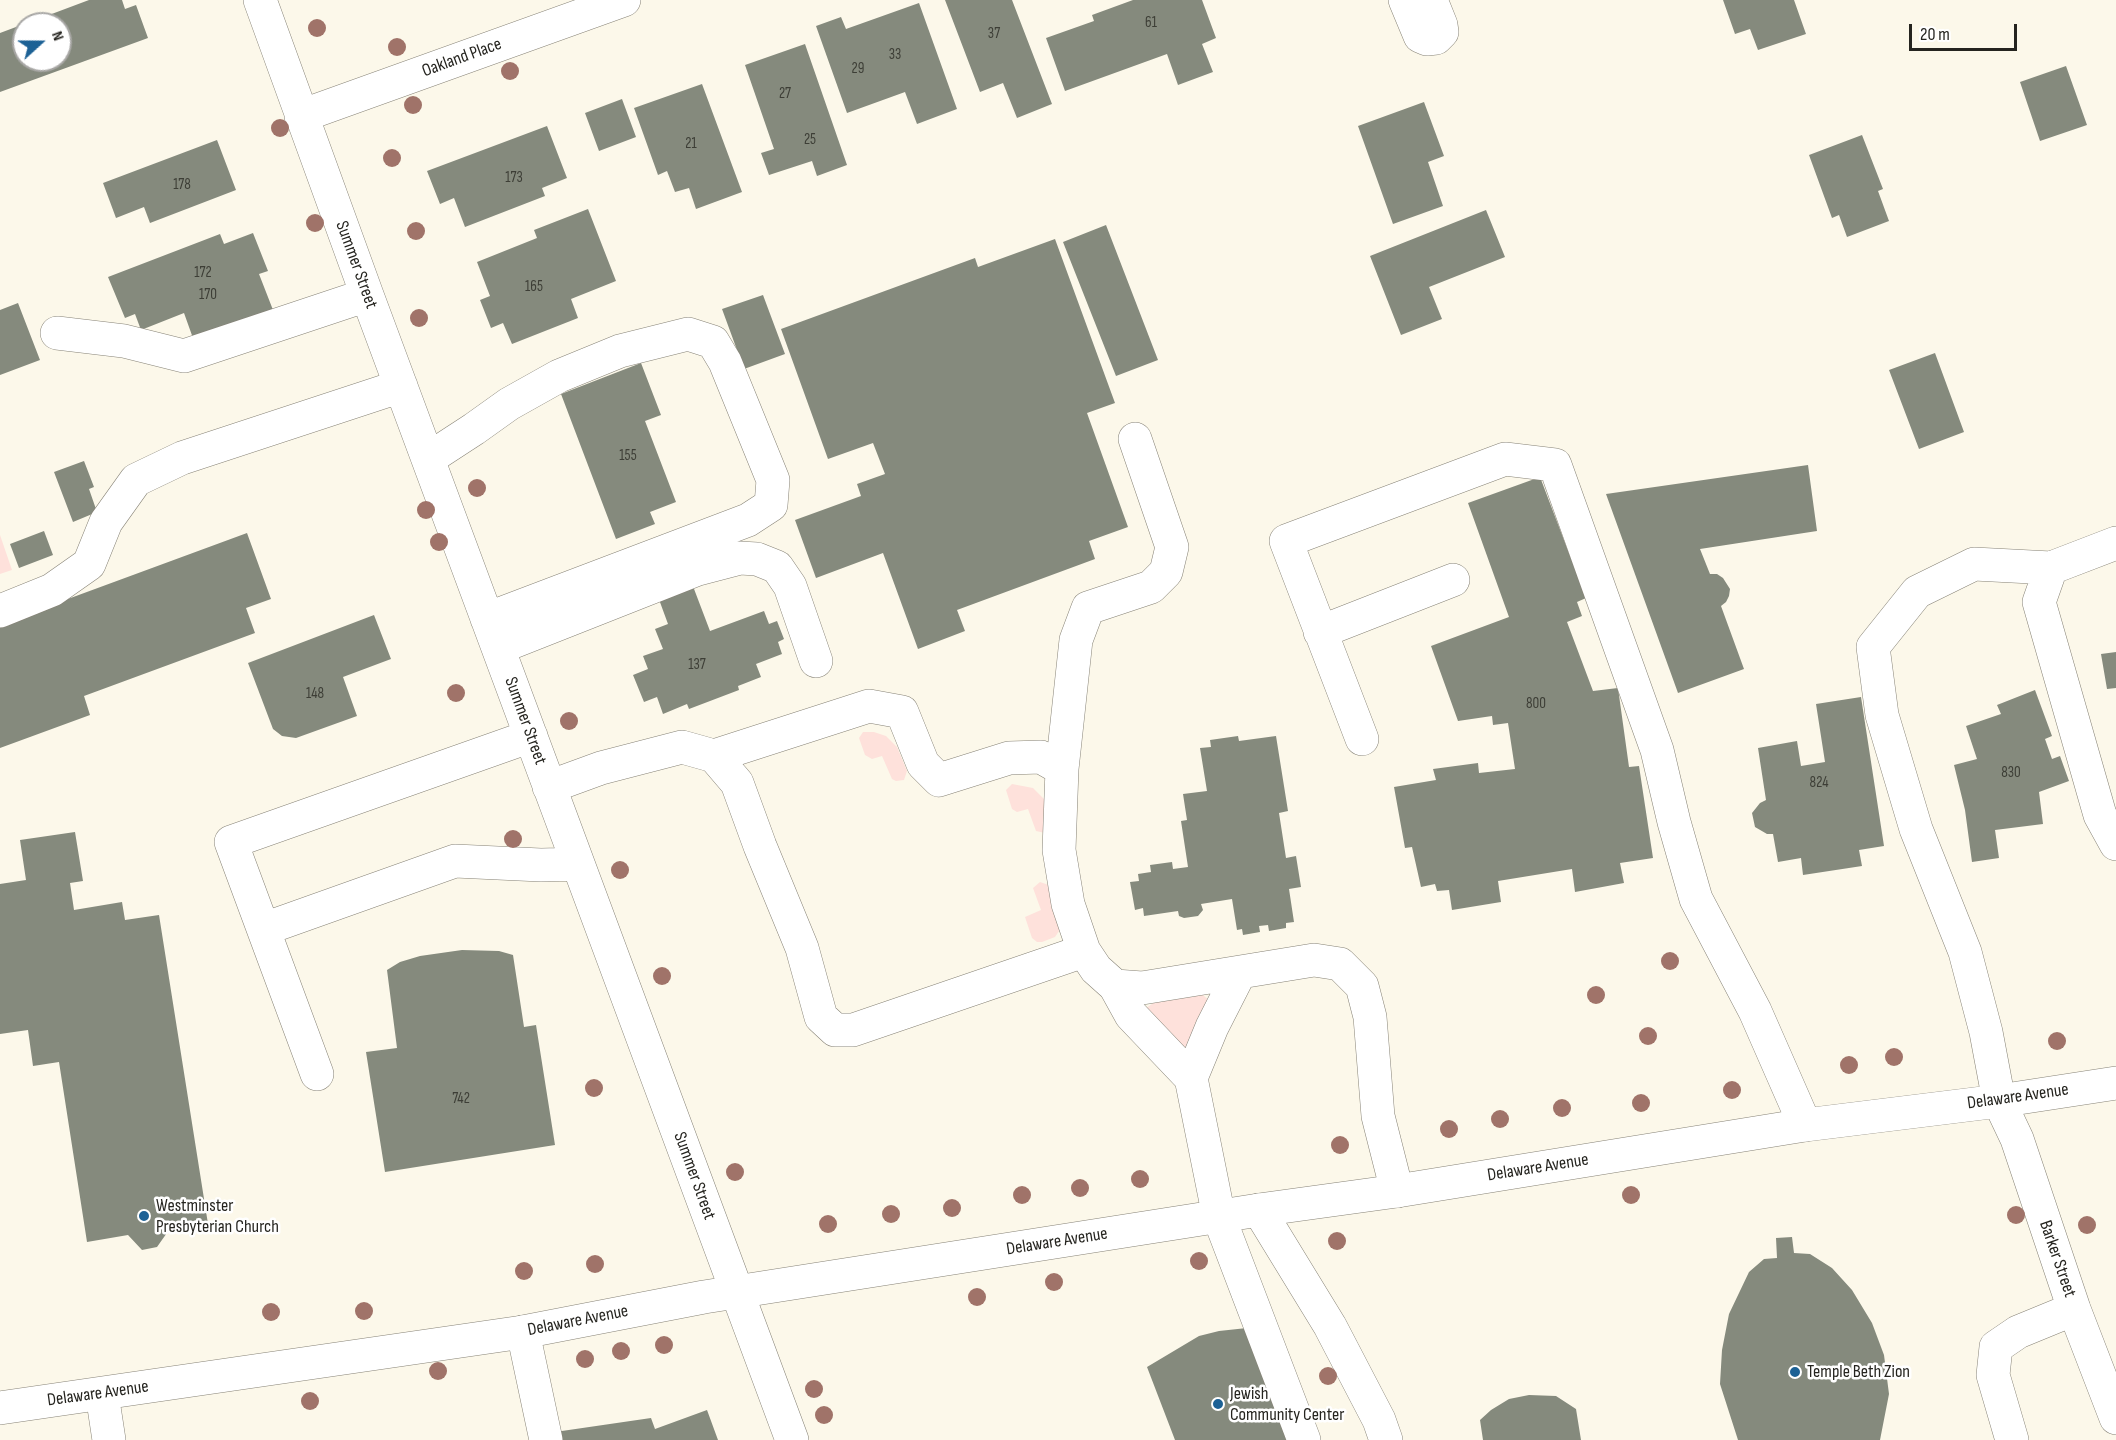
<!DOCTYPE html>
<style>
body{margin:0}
#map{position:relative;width:2116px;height:1440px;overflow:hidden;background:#fcf8ea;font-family:"Sofia Sans Condensed",sans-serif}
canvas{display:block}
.north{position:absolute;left:12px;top:12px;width:60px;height:60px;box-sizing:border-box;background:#fff;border:2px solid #a8a7a5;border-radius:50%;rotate:69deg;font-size:16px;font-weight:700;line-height:24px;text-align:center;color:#25241f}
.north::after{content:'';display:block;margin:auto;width:21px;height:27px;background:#1c6195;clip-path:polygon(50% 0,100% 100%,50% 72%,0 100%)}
.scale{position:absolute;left:1909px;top:24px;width:108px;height:27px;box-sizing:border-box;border:3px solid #25241f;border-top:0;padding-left:8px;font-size:18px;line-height:21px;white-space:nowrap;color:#25241f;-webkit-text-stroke:4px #fff;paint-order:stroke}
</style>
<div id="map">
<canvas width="2116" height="1440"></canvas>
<div class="north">N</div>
<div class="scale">20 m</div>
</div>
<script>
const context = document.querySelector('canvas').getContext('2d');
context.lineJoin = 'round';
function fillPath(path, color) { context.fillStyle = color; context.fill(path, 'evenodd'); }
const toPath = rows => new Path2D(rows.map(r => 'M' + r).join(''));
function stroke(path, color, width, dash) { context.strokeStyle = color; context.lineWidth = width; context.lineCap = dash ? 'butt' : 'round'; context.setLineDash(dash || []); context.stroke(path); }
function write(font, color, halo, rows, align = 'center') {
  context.font = font + ' "Sofia Sans Condensed",sans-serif'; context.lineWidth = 5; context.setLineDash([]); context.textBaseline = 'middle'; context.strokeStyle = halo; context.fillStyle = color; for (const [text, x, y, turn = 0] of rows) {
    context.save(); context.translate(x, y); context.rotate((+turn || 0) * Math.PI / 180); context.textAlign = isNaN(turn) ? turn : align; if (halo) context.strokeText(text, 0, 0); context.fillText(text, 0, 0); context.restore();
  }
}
const green = toPath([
 [0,535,12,570,0,574],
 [863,732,874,732,886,736,897,747,907,771,904,780,896,781,892,779,882,756,872,759,865,755,859,738],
 [1012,784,1033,788,1046,801,1045,833,1036,831,1028,809,1017,812,1012,809,1006,790],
 [1040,882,1046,884,1055,891,1063,925,1055,937,1042,942,1037,942,1032,938,1025,917,1041,910,1033,888],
 [1203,995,1211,1002,1190,1048,1178,1045,1146,1008,1155,1002]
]);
const building = toPath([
 [89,0,122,0,125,9,136,5,148,38,0,92,0,33,24,24,24,60,60,60,60,24,25,24],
 [945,0,1012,0,1052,104,1017,118,1003,83,980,92],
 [1133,0,1202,0,1216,38,1202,44,1213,72,1178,85,1167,54,1065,91,1046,38,1094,21,1092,15],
 [1723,0,1794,0,1806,34,1758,50,1750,29,1735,34],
 [919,3,957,109,917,124,905,92,847,113,816,26,841,17,846,29],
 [805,44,847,165,817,176,812,161,769,175,761,153,774,149,745,65],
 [2066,66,2087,125,2040,141,2020,82],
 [702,84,742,192,696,209,689,188,675,192,667,171,658,175,634,108],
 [622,99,636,137,599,151,585,113],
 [1424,102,1444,156,1428,162,1443,206,1393,224,1358,126],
 [547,126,567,178,542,188,545,196,465,227,454,198,440,204,427,171],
 [1862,135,1883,189,1878,191,1889,221,1847,237,1839,215,1832,218,1809,155],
 [217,140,236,190,150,223,144,207,116,218,103,183],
 [588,209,616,281,571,299,578,318,512,344,503,323,491,328,480,300,490,296,477,262,537,238,534,230],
 [1486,210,1505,257,1429,287,1442,319,1401,335,1370,256],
 [1106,225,1158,360,1116,376,1063,242],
 [253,233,268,271,259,274,273,310,194,341,184,313,141,330,135,314,125,318,108,277,220,234,224,244],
 [1055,239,1115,403,1087,413,1128,527,1089,541,1095,559,957,610,965,631,918,649,883,553,816,578,795,520,861,496,857,484,885,474,873,443,828,459,781,329,975,258,978,267],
 [763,295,785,354,744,369,722,309],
 [18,303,40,360,0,375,0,310],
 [1935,353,1964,432,1919,449,1889,370],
 [641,363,661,415,645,421,676,502,650,512,655,524,616,539,561,394],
 [84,461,94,487,89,489,97,512,73,522,54,472],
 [1808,465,1817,531,1700,549,1710,574,1717,574,1723,578,1730,589,1729,596,1726,602,1721,606,1744,669,1678,693,1606,494],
 [1540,477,1586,598,1577,602,1582,616,1567,622,1593,691,1618,688,1629,767,1639,766,1653,858,1620,863,1624,883,1575,892,1572,869,1498,881,1501,902,1452,910,1449,890,1437,891,1435,884,1421,887,1412,847,1405,848,1394,787,1436,780,1433,769,1478,763,1479,773,1515,769,1508,723,1493,725,1492,716,1458,721,1431,646,1509,617,1468,503],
 [44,531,53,555,19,568,10,544],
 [247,533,271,599,246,608,255,633,84,696,90,715,0,748,0,624],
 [691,581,710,631,764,611,769,624,777,621,784,639,778,642,782,654,756,664,761,677,738,686,739,690,689,709,687,704,663,714,657,697,644,702,633,675,648,669,643,656,663,649,655,629,668,624,657,594],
 [374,615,391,659,343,677,357,716,296,738,282,736,273,729,248,663],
 [2116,652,2116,688,2107,689,2101,654],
 [2035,690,2052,736,2045,739,2052,759,2060,756,2069,781,2039,792,2043,824,1995,830,1999,858,1972,862,1965,810,1954,765,1977,759,1966,726,2001,714,1997,705],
 [1861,697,1884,846,1859,850,1862,866,1803,875,1801,858,1778,862,1773,834,1767,834,1755,827,1752,813,1760,803,1766,800,1758,748,1797,741,1801,766,1825,762,1816,704],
 [1238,736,1239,741,1276,736,1288,811,1279,813,1286,858,1296,856,1301,887,1289,889,1294,922,1286,923,1286,928,1269,931,1268,925,1259,926,1260,932,1243,935,1242,929,1237,930,1232,899,1201,904,1203,910,1198,916,1184,918,1179,916,1178,911,1144,916,1143,908,1135,910,1130,882,1139,881,1138,874,1151,872,1150,865,1172,862,1173,869,1188,867,1181,821,1187,820,1183,794,1207,791,1200,748,1211,747,1210,740],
 [75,832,83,881,70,883,74,910,122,902,125,920,159,915,208,1224,169,1230,157,1247,142,1250,128,1235,87,1242,59,1062,33,1066,28,1030,0,1034,0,884,26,880,20,840],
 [462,950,499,951,513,955,524,1027,536,1025,555,1145,385,1172,366,1052,397,1048,387,970,400,962,420,956],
 [1792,1237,1794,1253,1810,1254,1832,1268,1852,1290,1872,1323,1884,1355,1889,1394,1880,1440,1738,1440,1720,1384,1722,1350,1729,1314,1749,1272,1764,1259,1777,1258,1776,1238],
 [1247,1328,1290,1440,1175,1440,1147,1367,1199,1336,1219,1331],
 [1529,1395,1556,1396,1576,1409,1581,1440,1483,1440,1480,1420,1491,1410,1509,1399],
 [707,1410,718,1440,558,1440,555,1432,651,1418,655,1429]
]);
const minor = toPath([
 [260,0,367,295,792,1440],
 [1405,0,1420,36,1427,39,1436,38,1442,32,1441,25,1431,0],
 [301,116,624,0],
 [57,333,124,341,184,356,367,295],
 [428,459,474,429,509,404,559,376,620,351,688,334,713,342,725,362,773,480,771,505,748,520,487,619],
 [2116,543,2051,568,2039,602,2100,815,2116,844],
 [2051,568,1974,564,1917,592,1873,647,1882,715,1916,829,1965,952,1986,1032,1999,1101,2017,1139,2074,1309,2116,1418],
 [0,611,52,590,89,564,106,522,136,480,182,458,401,386],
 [1320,632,1453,580],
 [498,648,698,569,740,558,757,559,777,567,790,586,816,661],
 [1362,739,1286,541,1505,459,1555,465,1657,750,1674,822,1696,899,1755,1011,1805,1125],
 [714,756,869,706,902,712,923,764,939,780,1009,758,1041,757,1062,769,1059,850,1068,904,1084,951,1096,969,1115,986,1142,988,1314,960,1340,964,1362,986,1370,1017,1378,1116,1397,1191],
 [1062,769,1076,640,1088,608,1151,587,1166,572,1172,547,1135,439],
 [549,787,601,768,682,747,714,756,737,783,760,846,802,948,821,1017,835,1030,853,1030,1084,951],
 [264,929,455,861,541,865,578,864],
 [1115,986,1131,1015,1191,1078,1212,1027,1240,972],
 [317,1074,231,842,531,736],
 [1191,1078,1219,1217,1304,1440],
 [1259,1210,1330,1326,1379,1420,1386,1440],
 [523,1332,546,1440],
 [102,1394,109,1440],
 [2012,1440,1993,1375,1996,1347,2018,1332,2074,1309]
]);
const major = toPath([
 [0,1408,523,1332,704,1297,1259,1210,1397,1191,1805,1125,1999,1101,2116,1083]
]);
const trees = [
 [317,28],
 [397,47],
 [510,71],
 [413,105],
 [280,128],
 [392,158],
 [315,223],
 [416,231],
 [419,318],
 [477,488],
 [426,510],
 [439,542],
 [456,693],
 [569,721],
 [513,839],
 [620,870],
 [1670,961],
 [662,976],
 [1596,995],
 [1648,1036],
 [2057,1041],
 [1894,1057],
 [1849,1065],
 [594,1088],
 [1732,1090],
 [1641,1103],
 [1562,1108],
 [1500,1119],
 [1449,1129],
 [1340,1145],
 [735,1172],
 [1140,1179],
 [1080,1188],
 [1022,1195],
 [1631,1195],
 [952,1208],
 [891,1214],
 [2016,1215],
 [828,1224],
 [2087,1225],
 [1337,1241],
 [1199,1261],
 [595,1264],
 [524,1271],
 [1054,1282],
 [977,1297],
 [364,1311],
 [271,1312],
 [664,1345],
 [621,1351],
 [585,1359],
 [438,1371],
 [1328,1376],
 [814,1389],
 [310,1401],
 [824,1415]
];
const markers = [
 [144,1216,6,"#1c6195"],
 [1795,1372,6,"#1c6195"],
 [1218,1404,6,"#1c6195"]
];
const numberNames = [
 ["61",1151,23],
 ["37",994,34],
 ["33",895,55],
 ["29",858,69],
 ["27",785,94],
 ["25",810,140],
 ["21",691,144],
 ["173",514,178],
 ["178",182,185],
 ["172",203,273],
 ["165",534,287],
 ["170",208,295],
 ["155",628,456],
 ["137",697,665],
 ["148",315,694],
 ["800",1536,704],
 ["830",2011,773],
 ["824",1819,783],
 ["742",461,1099]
];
const streetNames = [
 ["Oakland Place",462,58,-20],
 ["Summer Street",356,265,70],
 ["Summer Street",525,721,70],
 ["Delaware Avenue",2018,1097,-8],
 ["Delaware Avenue",1538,1168,-9],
 ["Summer Street",694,1176,70],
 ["Delaware Avenue",1057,1242,-9],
 ["Barker Street",2057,1259,71],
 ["Delaware Avenue",578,1321,-11],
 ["Delaware Avenue",98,1394,-8]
];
const poiNames = [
 ["Westminster",156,1206],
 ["Presbyterian Church",156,1227],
 ["Temple Beth Zion",1807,1372],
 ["Jewish",1230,1394],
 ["Community Center",1230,1415]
];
fillPath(green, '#fee1db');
fillPath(building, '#858a7d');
stroke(minor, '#878377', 34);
stroke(major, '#878377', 34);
stroke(minor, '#fff', 33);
stroke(major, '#fff', 33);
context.fillStyle = '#a07369';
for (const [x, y] of trees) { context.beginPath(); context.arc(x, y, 9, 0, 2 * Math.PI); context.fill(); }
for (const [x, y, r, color] of markers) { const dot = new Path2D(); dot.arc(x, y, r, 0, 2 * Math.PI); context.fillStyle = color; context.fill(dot); stroke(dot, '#fff', 2); }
write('15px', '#3d3e36', null, numberNames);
write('18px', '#25241f', '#fff', streetNames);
write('18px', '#25241f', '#fff', poiNames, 'left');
</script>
